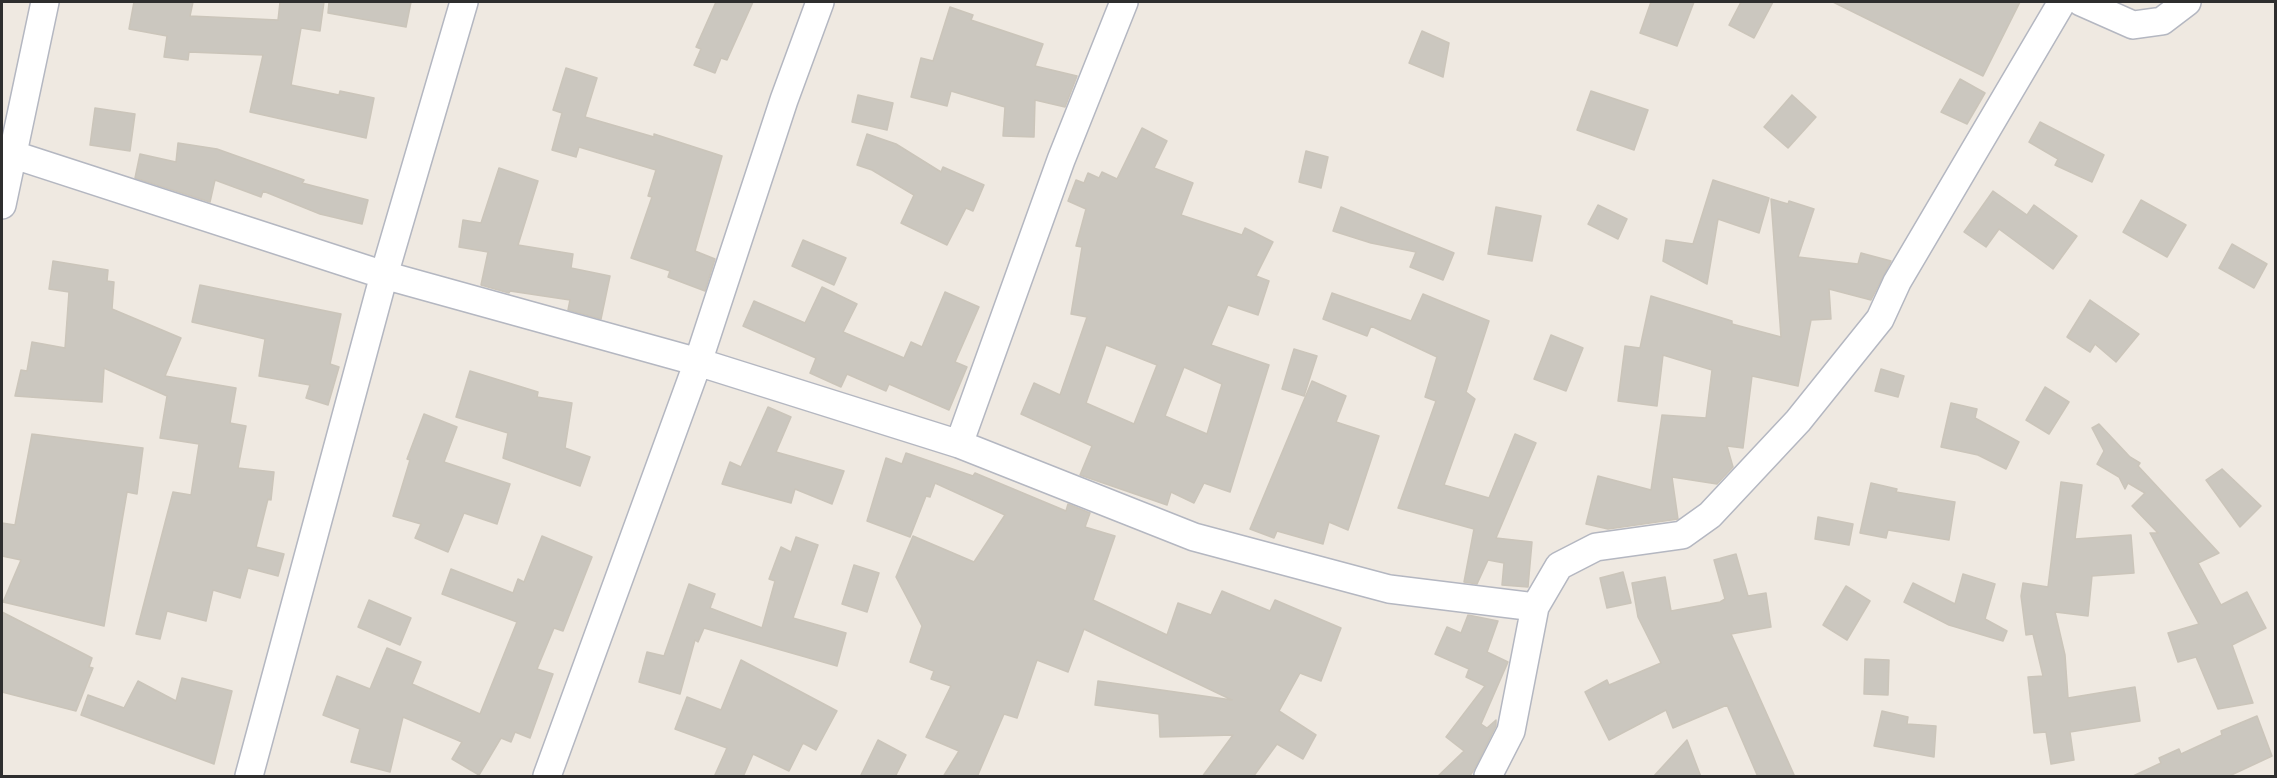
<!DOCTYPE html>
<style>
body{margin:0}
#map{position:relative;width:2277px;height:778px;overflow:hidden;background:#efe9e1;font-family:"Work Sans",sans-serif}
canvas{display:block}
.frame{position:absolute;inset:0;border:3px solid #2e2e2e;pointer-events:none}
</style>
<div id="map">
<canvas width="2277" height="778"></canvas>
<div class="frame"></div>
</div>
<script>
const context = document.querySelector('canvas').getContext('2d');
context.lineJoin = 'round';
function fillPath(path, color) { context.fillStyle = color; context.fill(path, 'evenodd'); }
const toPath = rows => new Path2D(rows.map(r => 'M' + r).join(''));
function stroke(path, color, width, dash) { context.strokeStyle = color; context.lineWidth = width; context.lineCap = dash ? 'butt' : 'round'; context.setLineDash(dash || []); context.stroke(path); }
const building = toPath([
 [134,2,193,2,190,16,278,20,280,2,324,2,320,31,301,28,291,85,339,95,340,91,374,98,366,138,250,112,263,55,189,52,188,60,164,57,167,36,129,29,134,2],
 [329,2,411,2,406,27,328,13,329,2],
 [716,2,753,2,727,60,721,58,715,73,694,65,701,49,696,47,716,2],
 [1651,2,1694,2,1677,46,1640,33,1651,2],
 [1741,2,1773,2,1754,38,1729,25,1741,2],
 [1833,2,2020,2,1983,76,1833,2],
 [950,7,973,15,971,20,1043,44,1035,66,1077,76,1065,107,1035,100,1034,137,1003,136,1005,107,951,91,947,106,911,97,921,58,933,61,950,7],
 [1422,31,1449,43,1443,77,1409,63,1422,31],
 [566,68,597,78,585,117,654,137,654,134,722,156,695,251,715,259,705,291,668,277,670,271,631,258,652,197,648,196,656,170,579,147,576,157,552,150,562,113,553,110,566,68],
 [1960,79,1985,93,1967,124,1941,112,1960,79],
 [1591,91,1648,110,1634,150,1577,130,1591,91],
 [858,95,893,103,887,130,852,122,858,95],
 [1792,95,1816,117,1788,148,1764,127,1792,95],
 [95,108,135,114,130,151,90,145,95,108],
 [2040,122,2104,155,2092,182,2055,165,2058,159,2029,142,2040,122],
 [1142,128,1167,141,1154,168,1193,183,1181,215,1242,235,1245,228,1273,242,1256,276,1269,281,1258,315,1228,305,1211,345,1269,365,1230,492,1204,483,1194,503,1171,492,1167,505,1080,475,1092,446,1021,414,1034,383,1060,395,1087,317,1071,314,1082,247,1076,246,1086,209,1068,201,1076,180,1084,183,1088,173,1099,178,1102,172,1117,179,1142,128],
 [1106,345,1157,365,1134,424,1086,403,1106,345],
 [1184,367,1222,384,1207,434,1165,416,1184,367],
 [867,134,896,144,941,172,943,167,984,185,973,211,966,208,947,245,901,223,914,195,872,170,857,165,867,134],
 [178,143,217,149,304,180,302,183,368,200,362,224,320,214,263,191,261,197,215,180,210,202,135,178,140,154,176,162,178,143],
 [1306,151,1328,157,1321,188,1299,182,1306,151],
 [499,168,538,181,518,245,573,254,571,268,610,276,601,319,568,310,570,300,510,291,509,293,481,285,488,252,459,247,463,220,481,223,499,168],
 [1713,180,1769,198,1759,233,1718,219,1707,284,1663,261,1666,240,1693,244,1713,180],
 [1993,191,2027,215,2034,205,2077,236,2053,269,1999,229,1986,247,1964,232,1993,191],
 [1771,199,1788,204,1789,201,1814,209,1798,257,1858,264,1861,253,1891,261,1871,300,1829,289,1831,319,1811,320,1798,386,1752,376,1743,448,1727,446,1733,467,1717,484,1672,477,1678,519,1608,529,1586,524,1598,476,1651,490,1662,415,1706,418,1712,370,1663,355,1657,406,1618,401,1625,346,1640,348,1651,296,1732,321,1732,324,1781,337,1771,199],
 [2141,200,2186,225,2167,257,2123,232,2141,200],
 [1598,205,1627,219,1618,239,1588,224,1598,205],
 [1341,207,1454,253,1443,280,1410,267,1416,252,1371,243,1333,231,1341,207],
 [1496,207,1541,216,1532,261,1488,254,1496,207],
 [803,240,846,258,834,285,792,266,803,240],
 [2232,244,2267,264,2254,288,2219,268,2232,244],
 [53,261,108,270,107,281,114,282,112,309,181,338,165,376,236,388,230,423,246,426,238,468,274,472,271,500,268,499,256,547,284,554,278,576,248,568,240,598,213,590,206,621,167,611,160,639,136,634,173,492,191,495,199,444,160,438,167,396,104,368,102,402,15,396,21,370,27,371,32,342,65,348,69,292,49,289,53,261],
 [200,285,341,314,330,364,339,367,328,405,306,398,310,385,259,376,265,339,192,322,200,285],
 [822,287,857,304,843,332,904,358,911,342,922,347,945,292,979,307,955,362,967,367,949,410,889,384,886,391,847,374,841,387,810,373,816,358,743,326,754,301,805,323,822,287],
 [1332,293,1411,321,1423,294,1489,321,1466,392,1475,399,1444,485,1489,498,1515,434,1536,443,1496,538,1532,542,1528,587,1502,585,1504,563,1488,560,1477,584,1464,582,1474,529,1398,508,1436,401,1425,397,1437,357,1371,326,1367,336,1323,319,1332,293],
 [2090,300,2139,334,2116,362,2095,344,2090,352,2067,337,2090,300],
 [1551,335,1583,348,1566,391,1534,379,1551,335],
 [1294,349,1317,356,1304,396,1282,389,1294,349],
 [1881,369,1904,376,1898,397,1875,391,1881,369],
 [470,371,538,392,537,397,572,403,565,448,590,457,580,486,503,458,508,433,456,417,470,371],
 [1312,381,1346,396,1336,422,1379,436,1348,530,1329,522,1323,544,1277,531,1274,538,1250,529,1312,381],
 [2045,387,2069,402,2049,434,2026,420,2045,387],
 [1951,403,1977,409,1975,418,2019,442,2006,469,1978,455,1941,447,1951,403],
 [768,407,791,417,776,452,844,471,832,504,795,489,791,503,722,484,730,462,741,467,768,407],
 [424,414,457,427,444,462,510,484,497,524,464,513,448,552,415,538,421,524,393,516,410,460,407,459,424,414],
 [2099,424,2130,457,2140,463,2138,466,2219,553,2198,563,2221,605,2247,592,2266,628,2232,645,2253,703,2218,709,2196,657,2178,662,2168,633,2199,624,2150,533,2158,533,2132,506,2145,493,2128,483,2125,489,2119,477,2097,464,2104,451,2092,428,2099,424],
 [32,434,143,448,137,494,127,492,104,626,3,602,21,560,2,556,2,523,15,525,32,434],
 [906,453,973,476,975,473,1066,511,1068,504,1090,513,1085,527,1115,536,1093,600,1167,635,1178,603,1211,615,1222,591,1270,611,1275,600,1341,628,1321,681,1300,673,1279,711,1316,735,1303,759,1277,744,1253,777,1202,777,1233,735,1160,737,1159,714,1095,705,1098,681,1232,700,1084,629,1068,672,1037,660,1017,718,1004,714,977,777,943,777,959,751,926,737,951,686,931,679,934,671,910,662,922,626,896,577,913,536,974,562,1005,515,935,483,930,497,926,496,910,537,867,521,886,458,902,464,906,453],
 [2222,469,2261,506,2240,527,2206,480,2222,469],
 [2061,482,2082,485,2075,539,2131,535,2134,573,2092,576,2088,616,2055,612,2065,655,2068,698,2135,687,2140,721,2070,732,2074,760,2051,764,2046,732,2034,733,2028,677,2043,676,2033,634,2026,635,2021,596,2023,583,2048,587,2061,482],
 [1871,483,1897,489,1896,492,1955,502,1949,540,1888,530,1886,538,1860,533,1871,483],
 [1818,517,1853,524,1849,545,1815,539,1818,517],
 [542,536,592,557,563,631,554,628,537,669,553,674,530,738,515,732,511,742,501,738,479,775,452,759,462,742,403,717,390,772,351,762,360,729,323,715,337,676,370,689,387,648,421,662,412,684,480,714,517,622,442,594,451,569,513,593,518,579,524,582,542,536],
 [796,537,818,545,793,618,846,633,837,666,704,628,698,642,695,640,680,694,639,682,647,652,664,656,689,584,715,594,710,608,762,628,775,581,769,579,781,547,791,552,796,537],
 [1736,554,1748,596,1766,593,1771,627,1731,634,1795,777,1758,777,1727,705,1673,728,1666,710,1609,740,1585,692,1607,680,1609,685,1661,663,1638,617,1632,583,1665,577,1671,611,1720,602,1725,599,1714,560,1736,554],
 [854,565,879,573,867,612,842,604,854,565],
 [1623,572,1631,603,1607,608,1600,578,1623,572],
 [1963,574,1995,584,1985,619,2007,631,2003,641,1949,625,1904,602,1913,583,1955,604,1963,574],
 [1846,586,1870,601,1847,640,1823,625,1846,586],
 [369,600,411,618,400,645,358,627,369,600],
 [2,612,92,658,89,667,93,668,76,711,2,692,2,612],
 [1468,615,1498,621,1487,652,1508,662,1481,724,1487,728,1496,720,1496,726,1474,770,1469,777,1437,777,1464,751,1446,737,1485,686,1466,677,1469,669,1435,654,1447,627,1461,633,1468,615],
 [1865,659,1889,660,1888,695,1864,694,1865,659],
 [741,660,837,711,816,750,803,743,789,771,753,754,743,777,714,777,727,748,675,729,687,697,721,710,741,660],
 [182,678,232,691,214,764,81,715,88,695,124,708,138,681,176,701,182,678],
 [1882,711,1908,717,1907,724,1936,726,1934,757,1874,746,1882,711],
 [2257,716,2272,756,2227,777,2131,777,2161,763,2159,758,2179,749,2181,754,2222,735,2221,731,2257,716],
 [878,740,906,755,895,777,860,777,878,740],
 [1687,740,1701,777,1653,777,1687,740]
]);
const minor = toPath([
 [2081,2,2133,25,2162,21,2187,2],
 [2,151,384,275,698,362,959,444,1194,537,1389,589,1535,607],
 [2,205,45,2],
 [959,444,1061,160,1124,2],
 [249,776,384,275,464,2],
 [547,776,698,362,784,100,820,2],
 [1488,776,1511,731,1535,607,1559,566,1596,547,1682,535,1710,515,1798,421,1880,319,1897,282,2062,2]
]);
fillPath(building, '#cbc7bf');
stroke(building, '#cbc5ba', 1.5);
stroke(minor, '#b4b7c1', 30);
stroke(minor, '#fff', 27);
</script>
